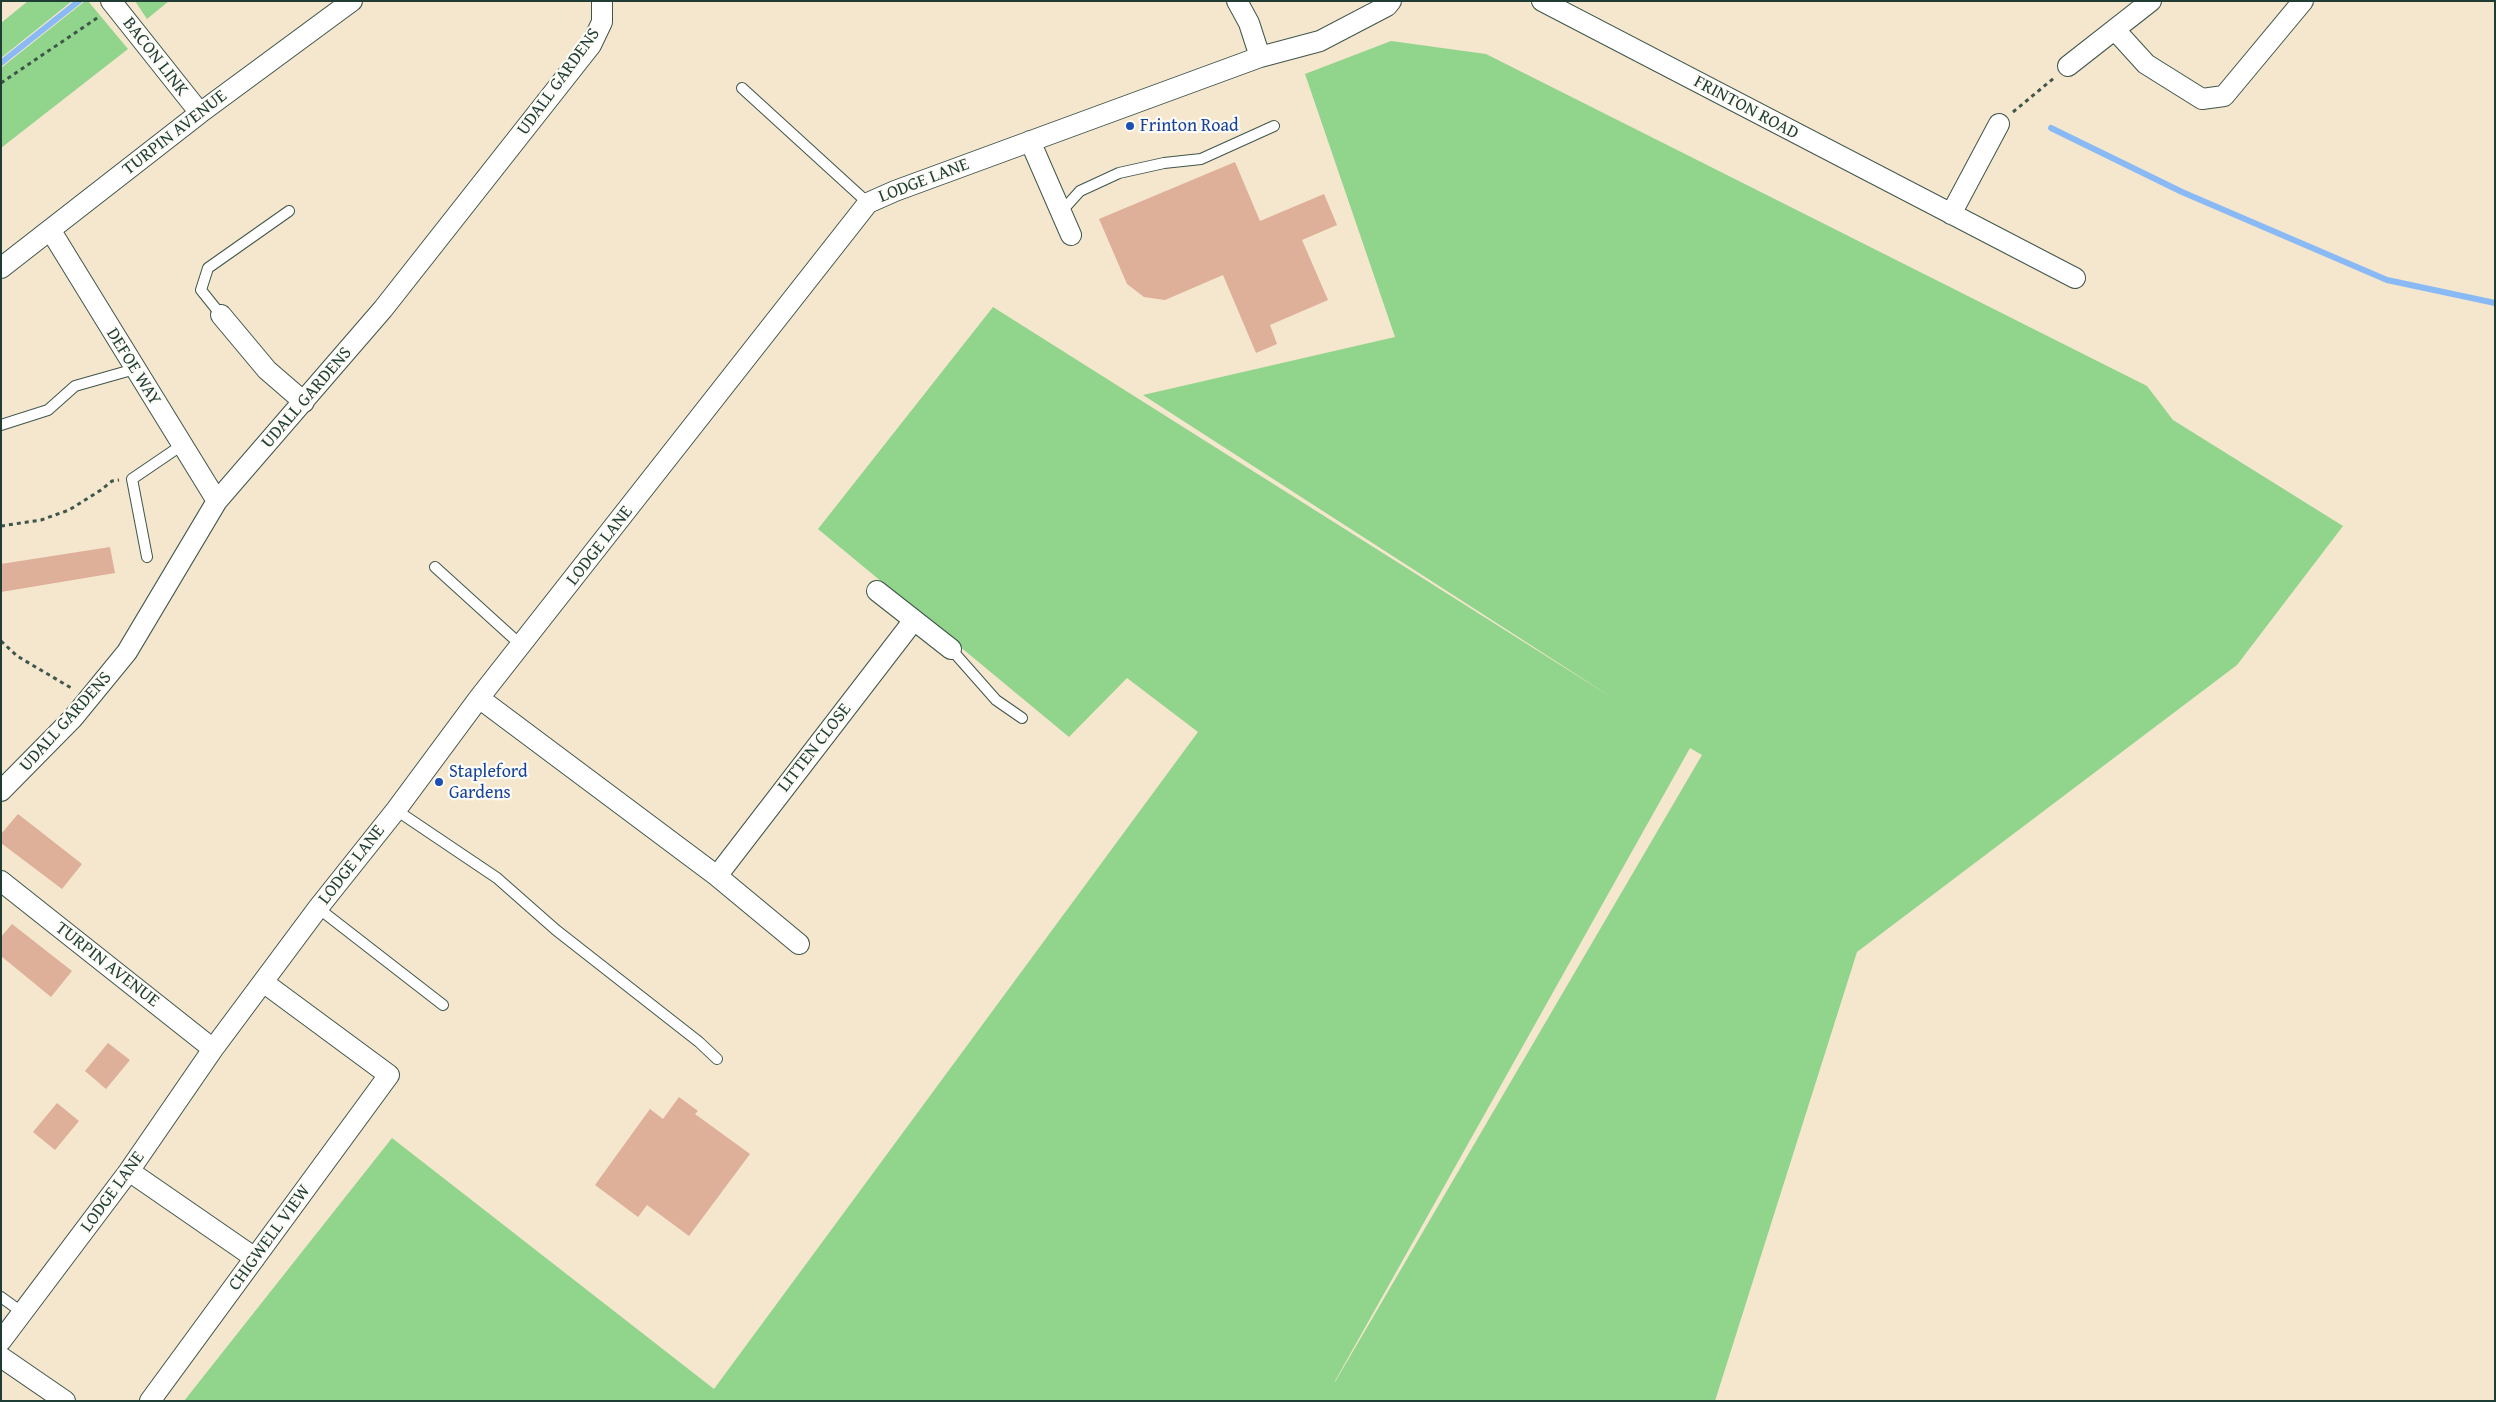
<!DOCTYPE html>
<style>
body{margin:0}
#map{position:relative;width:2496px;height:1402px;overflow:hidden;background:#f5e6ce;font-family:"Gentium Book Plus",serif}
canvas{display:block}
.frame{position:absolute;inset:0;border:2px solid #1f3d34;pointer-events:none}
</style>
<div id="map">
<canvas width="2496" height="1402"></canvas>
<div class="frame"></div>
</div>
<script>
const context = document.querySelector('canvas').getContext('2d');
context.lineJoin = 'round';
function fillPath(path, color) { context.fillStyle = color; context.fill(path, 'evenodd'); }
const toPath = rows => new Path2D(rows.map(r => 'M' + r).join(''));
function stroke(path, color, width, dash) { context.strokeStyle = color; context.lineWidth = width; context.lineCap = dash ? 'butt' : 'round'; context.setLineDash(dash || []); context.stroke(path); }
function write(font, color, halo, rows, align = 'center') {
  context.font = font + ' "Gentium Book Plus",serif'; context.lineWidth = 4.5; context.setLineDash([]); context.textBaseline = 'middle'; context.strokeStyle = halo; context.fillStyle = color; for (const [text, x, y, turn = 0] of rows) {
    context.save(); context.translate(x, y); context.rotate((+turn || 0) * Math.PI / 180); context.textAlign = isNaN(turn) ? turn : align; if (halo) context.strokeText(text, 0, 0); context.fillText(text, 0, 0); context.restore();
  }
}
const green = toPath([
 [28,1,72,1,1,58,1,23],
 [85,1,88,1,128,49,1,148,1,68],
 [135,1,169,1,147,19],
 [1391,41,1486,54,2147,386,2173,420,2343,526,2237,665,1857,952,1715,1401,184,1401,392,1138,714,1389,1198,732,1127,678,1069,737,818,529,993,307,1619,702,1143,395,1395,337,1305,74],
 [1690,748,1702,755,1335,1382,1335,1381]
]);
const stream = toPath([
 [1,63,79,1],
 [2051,128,2182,192,2387,280,2495,303]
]);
const building = toPath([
 [1235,162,1260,221,1324,194,1337,225,1302,240,1328,300,1270,325,1277,344,1256,353,1223,275,1165,300,1144,297,1127,284,1099,219],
 [110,547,115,573,1,592,1,564],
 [18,814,82,864,62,889,1,843,1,834],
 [12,924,72,971,51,997,1,956,1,937],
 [108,1043,130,1060,106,1089,85,1071],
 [679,1097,698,1111,695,1114,750,1154,689,1236,647,1205,638,1217,595,1185,650,1109,663,1119],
 [57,1103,79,1121,55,1150,33,1132]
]);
const path = toPath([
 [1,83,100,16],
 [2013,112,2054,78],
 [1,526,41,520,69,510,101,490,112,481,119,480],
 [1,641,17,656,73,689]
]);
const lane = toPath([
 [742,88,868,203],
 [1061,212,1080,191,1119,173,1164,163,1201,159,1274,126],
 [221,315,201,290,208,268,289,211],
 [1,425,48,410,75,386,135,369],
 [147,557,132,479,182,445],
 [435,567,522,646],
 [951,649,996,700,1022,718],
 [396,810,497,878,556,930,699,1042,717,1059],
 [318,908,443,1005],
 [1,1297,23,1313]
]);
const street = toPath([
 [111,1,200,113],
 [1237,1,1249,23,1260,57],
 [1542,1,2075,278],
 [2116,31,2146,64,2202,99,2224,96,2303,1],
 [2068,66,2151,1],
 [1030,141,1071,235],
 [1951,214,1999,124],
 [51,231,217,501],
 [1,268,200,113,352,1],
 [221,315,267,370,304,402],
 [877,591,951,649],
 [479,698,717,876,799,944],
 [1,791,73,718,127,652,217,501,383,309,591,45,602,22,602,1],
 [717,876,914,620],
 [1,881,213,1049],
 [129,1171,255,1258],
 [1,1341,129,1171,213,1049,318,908,396,810,479,698,868,203,895,191,1260,57,1320,41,1387,6,1391,1],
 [1,1357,65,1401],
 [150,1401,389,1075,263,982]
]);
const markers = [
 [1130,126,5,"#1a4fb4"],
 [439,782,5,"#1a4fb4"]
];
const streetNames = [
 ["BACON LINK",155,57,52],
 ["UDALL GARDENS",559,82,-54],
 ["FRINTON ROAD",1746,108,28],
 ["TURPIN AVENUE",175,133,-38],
 ["LODGE LANE",924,181,-21],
 ["DEFOE WAY",133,367,58],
 ["UDALL GARDENS",307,398,-49],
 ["LODGE LANE",600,546,-52],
 ["UDALL GARDENS",66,722,-48],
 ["LITTEN CLOSE",815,748,-52],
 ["LODGE LANE",352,865,-52],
 ["TURPIN AVENUE",107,965,38],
 ["LODGE LANE",113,1192,-54],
 ["CHIGWELL VIEW",270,1238,-54]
];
const transitNames = [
 ["Frinton Road",1140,126],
 ["Stapleford",449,772],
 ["Gardens",449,793]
];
fillPath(green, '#91d48b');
stroke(stream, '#89baf6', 6);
fillPath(building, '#deaf99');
stroke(lane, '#3f564b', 12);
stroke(street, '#3f564b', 22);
stroke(path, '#3f564b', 3, [4, 4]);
stroke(lane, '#fff', 10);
stroke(street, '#fff', 20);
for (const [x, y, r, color] of markers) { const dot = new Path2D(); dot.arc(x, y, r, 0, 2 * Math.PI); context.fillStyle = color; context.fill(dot); stroke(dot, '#fdfcf7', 2); }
write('18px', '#1f3d34', '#fdfcf7', streetNames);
write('18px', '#164399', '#fdfcf7', transitNames, 'left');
</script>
